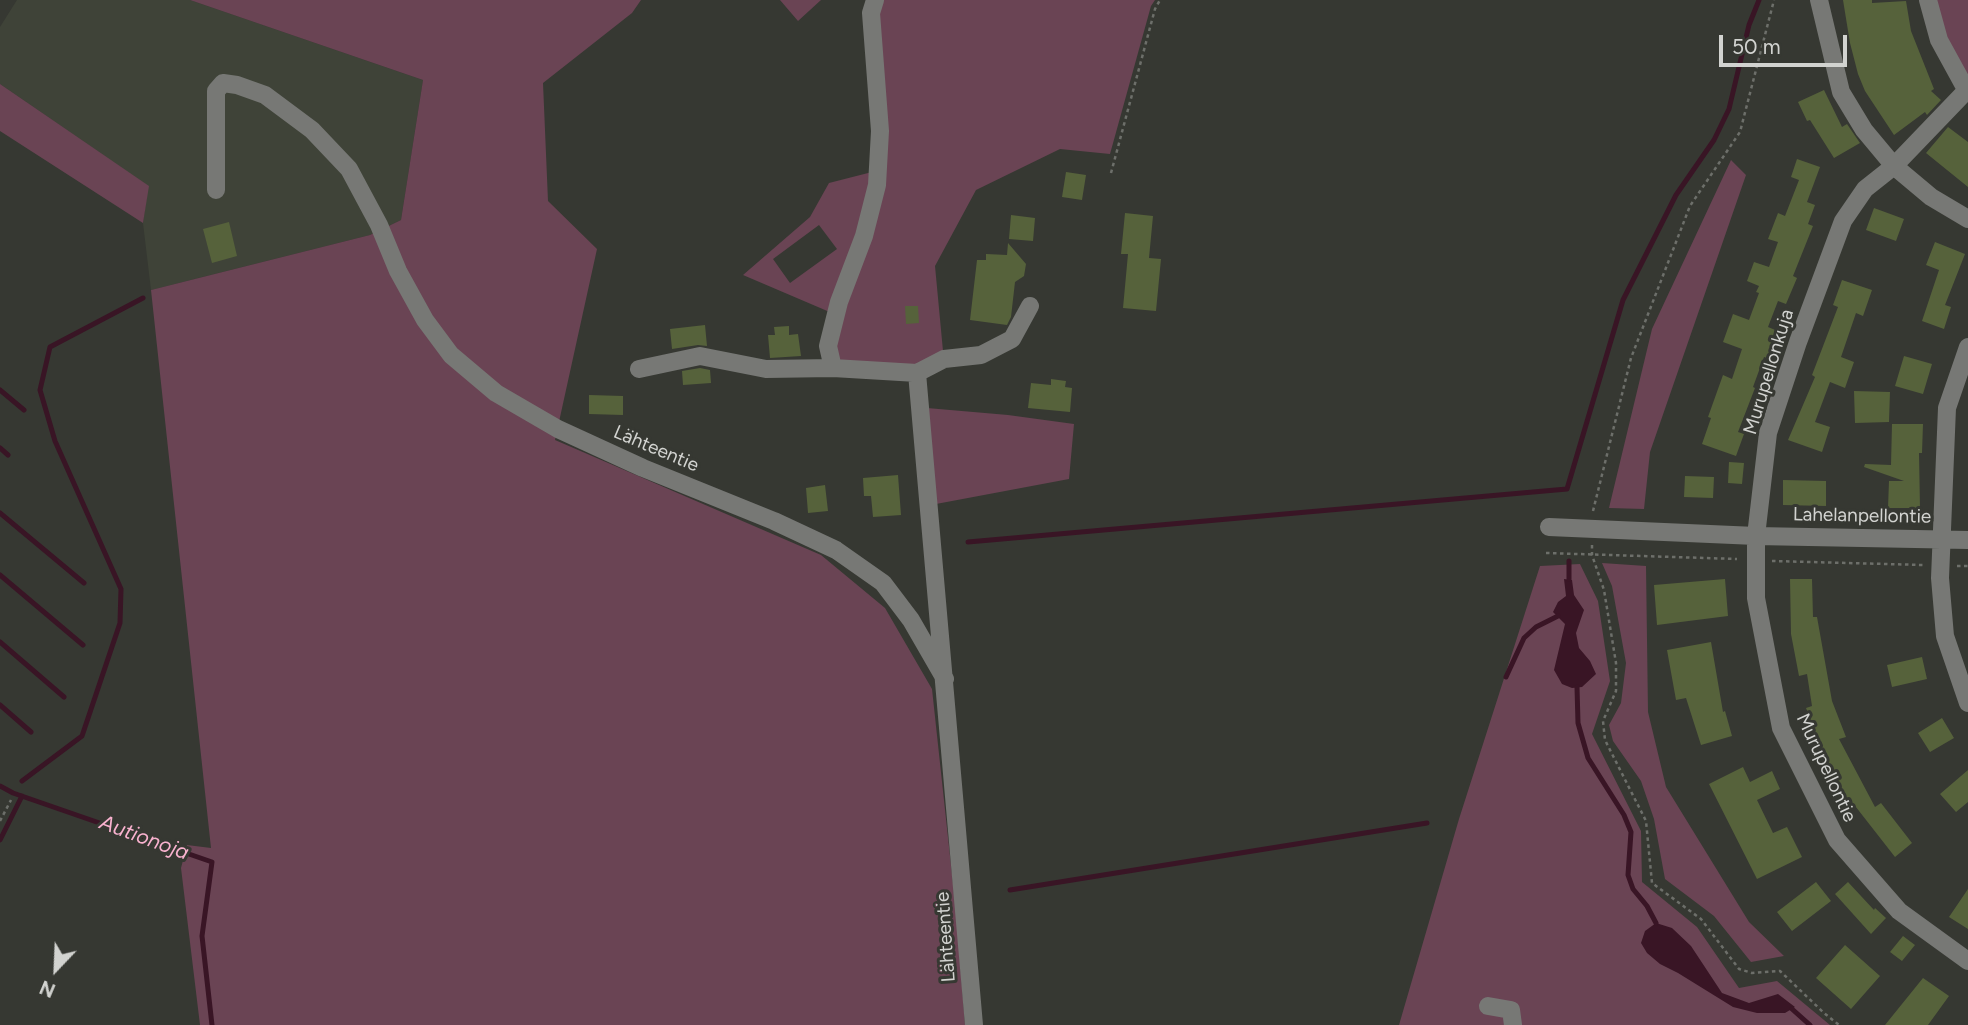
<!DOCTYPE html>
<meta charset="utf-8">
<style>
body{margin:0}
#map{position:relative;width:1968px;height:1025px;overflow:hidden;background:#363832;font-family:Figtree,sans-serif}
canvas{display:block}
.north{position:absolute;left:21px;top:934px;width:70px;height:70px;-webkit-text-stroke:5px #363832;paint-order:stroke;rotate:203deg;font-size:19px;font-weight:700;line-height:28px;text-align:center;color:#d2d3d0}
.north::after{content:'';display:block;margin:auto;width:24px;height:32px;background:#d2d3d0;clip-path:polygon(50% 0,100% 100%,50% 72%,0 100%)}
.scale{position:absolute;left:1719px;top:35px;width:128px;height:32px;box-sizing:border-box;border:4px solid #d2d3d0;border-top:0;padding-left:9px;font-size:21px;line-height:24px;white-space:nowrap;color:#d2d3d0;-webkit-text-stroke:5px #363832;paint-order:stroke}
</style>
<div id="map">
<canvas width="1968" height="1025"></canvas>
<div class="north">N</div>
<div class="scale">50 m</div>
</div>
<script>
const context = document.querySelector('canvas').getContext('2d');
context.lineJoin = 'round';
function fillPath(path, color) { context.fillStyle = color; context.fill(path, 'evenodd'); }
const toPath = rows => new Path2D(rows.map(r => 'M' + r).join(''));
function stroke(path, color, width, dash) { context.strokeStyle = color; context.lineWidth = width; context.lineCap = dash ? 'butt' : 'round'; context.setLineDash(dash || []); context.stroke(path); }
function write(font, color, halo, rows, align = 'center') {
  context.font = font + ' Figtree,sans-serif'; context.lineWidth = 6; context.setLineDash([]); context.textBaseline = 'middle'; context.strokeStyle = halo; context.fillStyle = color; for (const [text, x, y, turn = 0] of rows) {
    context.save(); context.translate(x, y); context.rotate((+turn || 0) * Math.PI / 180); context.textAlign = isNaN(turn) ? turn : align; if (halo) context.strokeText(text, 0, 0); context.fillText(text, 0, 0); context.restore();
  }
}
const built = toPath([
 [17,0,190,0,423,80,401,220,370,235,151,290,143,223,148,186,0,84,0,27]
]);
const green = toPath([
 [190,0,641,0,632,13,543,83,548,201,597,249,555,440,821,555,885,608,932,689,957,921,965,1025,200,1025,181,868,187,845,211,848,151,290,370,235,401,220,423,80],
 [780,0,821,0,798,21],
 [873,0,1155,0,1151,6,1110,154,1060,149,976,190,935,266,943,351,916,367,836,364,833,344,839,316,743,275,810,217,829,183,872,172],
 [819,225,837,249,790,283,773,259],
 [1928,0,1968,0,1968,93],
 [0,84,149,186,143,223,0,131],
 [1731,160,1746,175,1650,452,1644,509,1609,508,1652,329],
 [927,408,1008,415,1074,424,1069,479,936,504],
 [1602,563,1646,566,1648,712,1666,787,1749,922,1784,956,1751,962,1714,916,1665,879,1654,819,1641,781,1613,741,1609,725,1621,703,1626,663,1612,586],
 [1580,564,1598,601,1610,681,1592,734,1641,831,1642,882,1697,927,1739,988,1777,981,1830,1025,1399,1025,1459,819,1540,566]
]);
const water = toPath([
 [1564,579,1572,580,1574,595,1584,610,1576,633,1579,648,1590,661,1596,674,1582,687,1572,688,1562,684,1554,670,1565,624,1553,612,1558,602,1566,596],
 [1656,923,1672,928,1691,946,1722,993,1749,1003,1778,994,1795,1007,1785,1013,1757,1013,1733,1007,1678,973,1660,964,1647,953,1641,943,1645,931]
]);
const stream = toPath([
 [0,390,24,410],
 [0,448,8,455],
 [0,513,84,583],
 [968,542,1567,489,1623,300,1676,195,1714,140,1729,109,1749,25,1759,0],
 [1569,561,1569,579],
 [0,575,83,645],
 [0,642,64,697],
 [1506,677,1524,638,1536,627,1558,616],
 [1577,687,1578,723,1588,758,1624,815,1631,832,1628,875,1633,889,1647,906,1656,923],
 [0,705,31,732],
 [22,781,82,736,120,623,121,589,55,441,40,390,50,347,143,298],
 [0,786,13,793,212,862,202,936,212,1025],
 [0,840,22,796],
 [1010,890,1427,823],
 [1792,1009,1810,1025]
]);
const building = toPath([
 [1843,0,1872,0,1872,3,1906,1,1911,31,1934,89,1931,91,1941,100,1927,115,1925,112,1894,135,1865,91,1858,74,1850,43],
 [1824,90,1842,127,1847,124,1860,143,1834,158,1810,120,1807,121,1798,102],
 [1948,127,1968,142,1968,187,1926,153],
 [1797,159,1820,167,1807,202,1815,205,1808,224,1813,226,1793,276,1797,278,1786,304,1778,301,1768,327,1780,332,1770,359,1764,357,1753,387,1755,388,1738,432,1744,434,1736,456,1702,444,1711,418,1708,417,1723,375,1732,379,1742,349,1723,342,1733,314,1749,320,1759,293,1756,292,1759,286,1747,281,1754,262,1769,267,1778,242,1768,239,1778,213,1785,216,1799,180,1791,177],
 [1066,172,1086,175,1082,200,1062,197],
 [1874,208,1904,219,1896,241,1866,230],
 [1125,213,1153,216,1149,258,1161,259,1156,311,1123,308,1128,254,1121,254],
 [1011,215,1035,218,1033,241,1009,239],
 [229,222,237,256,212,263,203,229],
 [1935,242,1965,254,1945,305,1951,307,1944,329,1922,321,1939,270,1926,265],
 [1008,243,1026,264,1024,276,1015,282,1011,317,1007,325,970,320,977,260,986,260,986,254,1007,255],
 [1842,280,1872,290,1863,316,1856,313,1841,357,1854,362,1845,388,1830,382,1815,422,1830,427,1822,452,1788,440,1815,377,1812,375,1838,307,1833,305],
 [905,306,918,306,919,323,906,324],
 [705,325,707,346,698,345,672,349,670,329],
 [789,326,789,335,798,334,801,356,770,358,768,335,775,335,774,327],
 [1904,356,1932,364,1923,394,1895,386],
 [700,368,710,370,711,383,683,385,682,371],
 [1051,379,1066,381,1065,387,1072,388,1070,412,1028,408,1031,383,1051,385],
 [1854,391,1890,392,1889,422,1855,423],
 [589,395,623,396,623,415,589,414],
 [1892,424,1923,424,1922,453,1919,453,1920,508,1888,508,1889,481,1904,481,1864,467,1865,464,1891,465],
 [1729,462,1744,463,1742,484,1728,483],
 [898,475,901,515,873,517,871,496,864,496,863,478],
 [1685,476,1714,477,1713,498,1684,497],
 [1783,480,1826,481,1826,506,1783,505],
 [825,485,828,511,808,513,806,488],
 [1725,579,1728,616,1657,625,1654,585],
 [1790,579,1812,579,1813,617,1817,617,1832,701,1846,737,1839,739,1875,807,1881,803,1912,843,1895,857,1852,802,1849,803,1828,764,1806,708,1812,706,1807,674,1799,676,1791,634],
 [1711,642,1723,712,1725,711,1732,736,1701,745,1686,698,1676,700,1667,650],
 [1922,657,1927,679,1892,687,1887,665],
 [1942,718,1954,738,1930,752,1918,733],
 [1743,767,1750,782,1772,771,1780,789,1757,800,1773,833,1787,827,1802,857,1757,879,1709,784],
 [1968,770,1968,802,1956,812,1940,794],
 [1816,882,1831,901,1792,931,1777,912],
 [1848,882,1874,910,1875,908,1886,918,1871,934,1835,894],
 [1968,889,1968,929,1949,917],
 [1903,936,1915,945,1902,961,1890,952],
 [1845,945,1880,976,1851,1009,1816,978],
 [1923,978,1949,996,1928,1025,1885,1025]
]);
const path = toPath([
 [1111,173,1155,9,1160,0],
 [1593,511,1631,358,1690,206,1740,132,1774,0],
 [1592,545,1592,555,1604,590,1616,663,1616,691,1603,721,1605,740,1646,821,1652,883,1701,919,1739,969,1752,973,1780,971,1824,1013,1839,1025],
 [1546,553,1737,559],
 [1772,561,1923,565],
 [1957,566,1968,566],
 [0,821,11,800]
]);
const minor = toPath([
 [875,0,871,13,880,131,877,185,864,236,839,302,828,346,833,368,917,373,944,359,981,355,1012,339,1030,306],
 [1819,0,1841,92,1864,130,1894,166,1931,197,1968,219],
 [1928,0,1939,40,1968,93],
 [216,190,216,91,223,83,237,85,265,95,312,130,349,169,379,225,398,271,425,320,451,355,496,393,558,429,643,468,774,521,836,550,883,583,911,620,945,679],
 [1968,347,1947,408,1940,578,1945,636,1968,703],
 [639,369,700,356,766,369,833,368],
 [917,373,974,1025],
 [1549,527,1756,536,1768,433,1798,342,1843,221,1865,189,1894,166,1966,91],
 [1968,540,1756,536,1756,598,1781,728,1837,840,1899,911,1968,961],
 [1488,1006,1511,1010,1513,1025]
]);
const streetNames = [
 ["Murupellonkuja",1769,372,-73],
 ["Lähteentie",656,449,23],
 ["Lahelanpellontie",1862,516,1],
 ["Murupellontie",1826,768,65],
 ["Lähteentie",946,937,-94]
];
const waterNames = [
 ["Autionoja",144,838,20]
];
fillPath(built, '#3f4338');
fillPath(green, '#6a4454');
fillPath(water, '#391525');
stroke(stream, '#391525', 5);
fillPath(building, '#56623b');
stroke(path, '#6d6f6a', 2.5, [3.5, 3.5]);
stroke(minor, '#777875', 18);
write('19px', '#d2d3d0', '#363832', streetNames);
write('italic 21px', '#f9b2cf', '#363832', waterNames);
</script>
